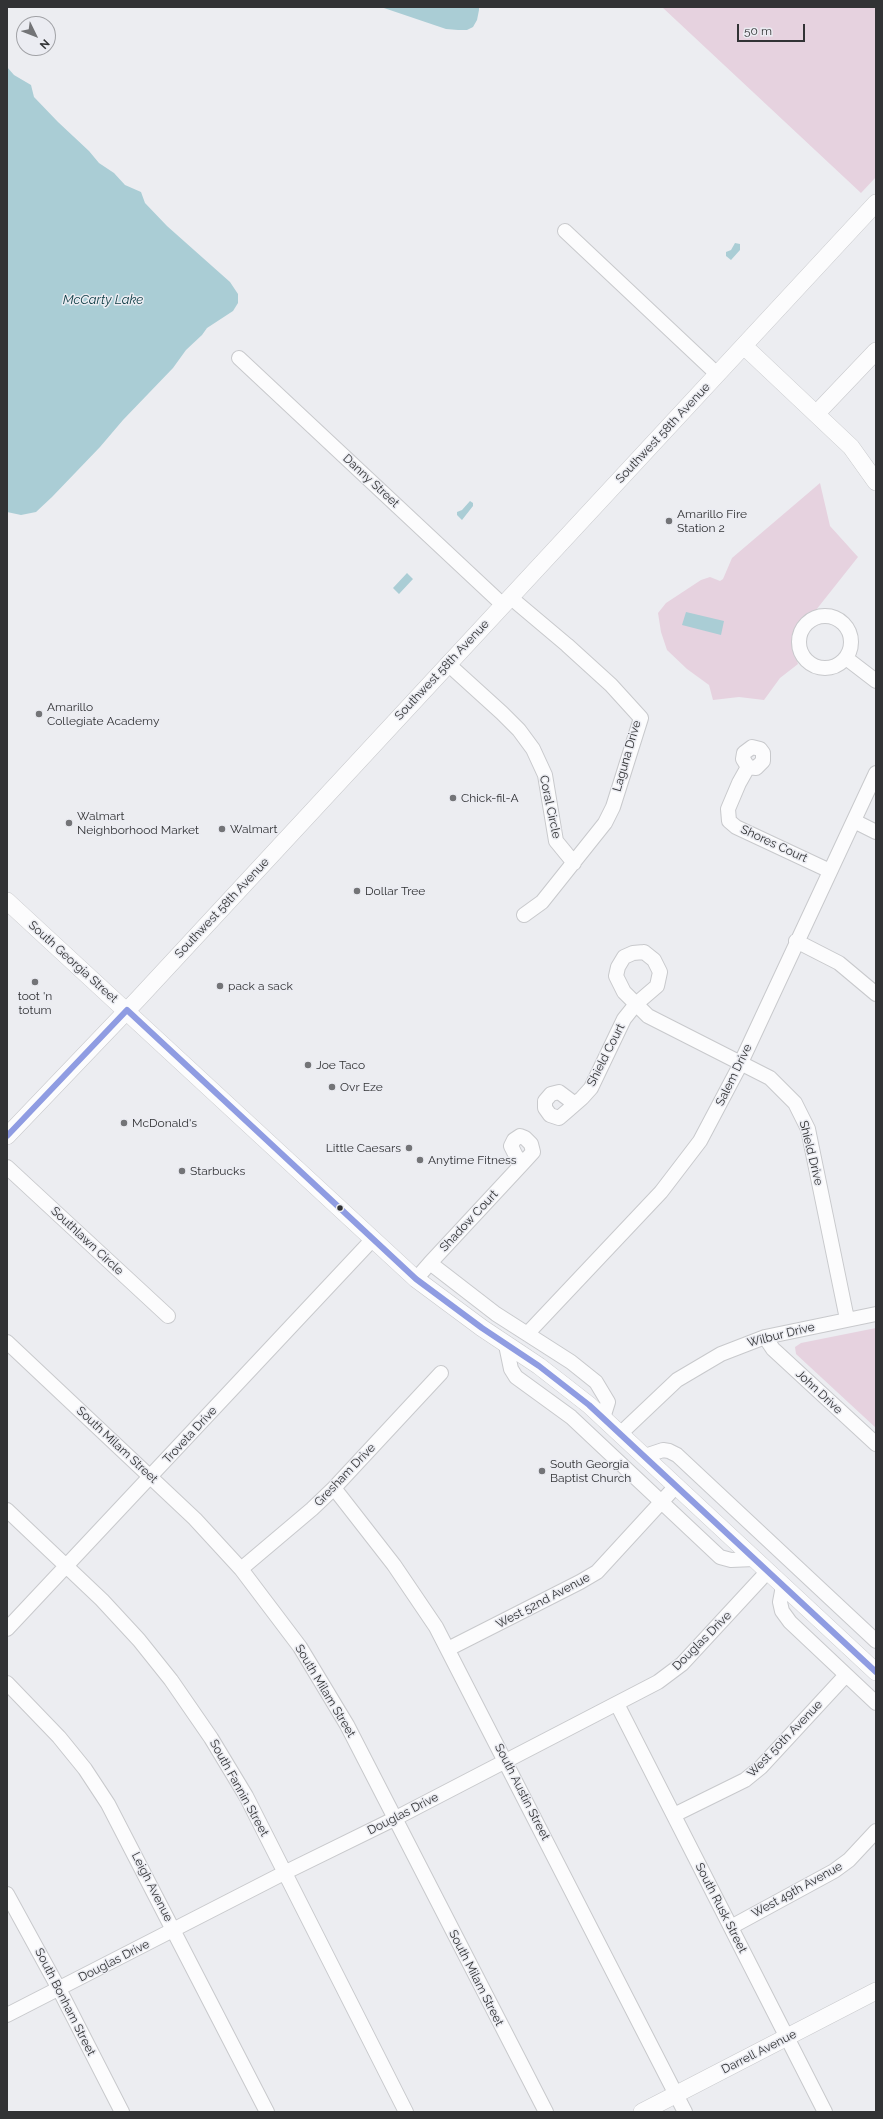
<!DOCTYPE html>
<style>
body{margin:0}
#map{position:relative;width:883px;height:2119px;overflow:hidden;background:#ecedf1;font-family:Raleway,sans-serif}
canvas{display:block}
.frame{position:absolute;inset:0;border:8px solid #323335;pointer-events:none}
.north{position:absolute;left:16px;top:16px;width:40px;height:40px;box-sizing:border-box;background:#ebecf2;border:1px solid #a1a2a6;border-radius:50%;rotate:133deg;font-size:11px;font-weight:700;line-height:16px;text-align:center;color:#323335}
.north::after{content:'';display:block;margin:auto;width:14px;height:18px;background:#737477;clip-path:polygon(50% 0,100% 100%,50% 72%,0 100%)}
.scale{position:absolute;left:737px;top:24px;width:68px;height:18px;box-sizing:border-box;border:2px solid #323335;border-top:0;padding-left:5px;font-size:12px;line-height:14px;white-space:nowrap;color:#323335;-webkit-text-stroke:3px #ebecf2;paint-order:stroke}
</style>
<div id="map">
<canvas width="883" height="2119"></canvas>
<div class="frame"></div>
<div class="north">N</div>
<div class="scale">50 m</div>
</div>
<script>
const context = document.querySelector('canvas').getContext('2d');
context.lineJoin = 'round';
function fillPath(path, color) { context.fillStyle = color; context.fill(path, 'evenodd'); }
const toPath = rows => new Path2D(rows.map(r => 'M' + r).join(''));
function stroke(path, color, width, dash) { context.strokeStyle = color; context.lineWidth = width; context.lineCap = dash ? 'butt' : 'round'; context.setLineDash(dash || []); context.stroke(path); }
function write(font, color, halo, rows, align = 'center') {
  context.font = font + ' Raleway,sans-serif'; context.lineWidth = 3; context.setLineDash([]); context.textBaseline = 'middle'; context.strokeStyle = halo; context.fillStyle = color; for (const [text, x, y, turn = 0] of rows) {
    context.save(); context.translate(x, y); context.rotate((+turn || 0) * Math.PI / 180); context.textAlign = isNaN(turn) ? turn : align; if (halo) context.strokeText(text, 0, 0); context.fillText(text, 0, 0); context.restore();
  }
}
const green = toPath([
 [662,7,876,7,876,177,861,193],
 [820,483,830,526,858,557,816,610,803,618,794,631,793,650,798,664,780,678,764,700,739,697,713,700,709,685,687,669,667,650,661,632,658,613,666,603,701,580,710,577,720,581,723,579,732,558],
 [876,1328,876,1428,796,1354,795,1347,801,1343]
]);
const water = toPath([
 [381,7,479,7,479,10,477,20,473,27,467,30,458,30,446,29],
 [7,67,14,75,31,85,34,97,58,122,89,151,99,163,114,173,125,185,141,192,145,203,167,226,230,282,238,294,238,303,233,311,207,328,202,335,186,350,173,368,123,420,100,447,52,497,36,512,21,515,7,512],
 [735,243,740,244,740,250,731,260,726,256,726,252,731,250],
 [470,501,473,503,473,506,462,520,457,515,457,512,462,510],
 [407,573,413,579,399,594,393,588],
 [686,612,724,621,721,635,682,625]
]);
const minor = toPath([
 [565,231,717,374],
 [239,358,503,605],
 [510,597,567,645,611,685,641,718,613,807,605,823,542,902,524,915],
 '799 642a26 26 0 1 1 52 0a26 26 0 1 1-52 0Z',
 [846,658,876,681],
 [448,664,502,713,519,730,533,749,545,775,556,841,574,863],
 [748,767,743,759,744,753,752,747,760,749,763,753,763,761,756,768,748,767,739,783,728,809,729,821,736,827,830,871],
 [854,821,876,832],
 [796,941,839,963,876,994],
 [644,952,654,960,660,972,657,986,636,1004,624,992,616,976,618,967,624,957,633,953,644,952],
 [575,1104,559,1092,551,1094,545,1101,545,1108,550,1115,559,1118,566,1112,582,1098,591,1088,624,1019,636,1004,648,1016,770,1078,795,1103,808,1129,847,1319],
 [7,1167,168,1316],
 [430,1263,496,1314,571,1362,596,1382,608,1402,603,1418],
 [416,1279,430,1263,523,1163,533,1152,531,1144,525,1138,520,1136,514,1140,511,1146,516,1156,523,1163],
 [527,1334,661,1192,700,1141,737,1071,876,773],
 [765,1337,773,1349,876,1444],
 [7,1342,195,1519,241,1569,300,1647,347,1725,546,2112],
 [506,1345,511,1369,516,1377,571,1417,720,1557,731,1560,754,1559],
 [620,1434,677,1380,721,1354,765,1337,876,1314],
 [645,1456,663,1450,669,1451,677,1455,876,1641],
 [334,1488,394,1565,436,1627,685,2112],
 [7,1510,102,1600,139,1640,171,1680,211,1738,246,1796,406,2112],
 [241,1569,312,1509,334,1488,441,1373],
 [783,1586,780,1602,782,1611,790,1622,876,1703],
 [7,1629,372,1240],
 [448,1649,580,1582,597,1572,676,1486],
 [7,1683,59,1737,85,1769,108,1804,267,2112],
 [617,1704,825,2112],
 [674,1815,745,1780,761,1767,846,1675],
 [7,1894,59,1989,122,2112],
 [731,1927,834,1871,849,1860,876,1831],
 [7,2015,284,1873,394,1819,658,1682,682,1664,768,1571]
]);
const major = toPath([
 [744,346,851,447,876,482],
 [817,413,876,351],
 [7,901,416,1279,482,1328,539,1366,589,1405,876,1672],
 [7,1136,138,999,876,203],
 [642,2112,876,1991]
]);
const bus1 = toPath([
 [7,1136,127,1010,416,1279,482,1328,539,1366,589,1405,876,1672]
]);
const markers = [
 [669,521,4,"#737477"],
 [39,714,4,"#737477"],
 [453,798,4,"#737477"],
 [69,823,4,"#737477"],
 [222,829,4,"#737477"],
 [357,891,4,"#737477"],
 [35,982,4,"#737477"],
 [220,986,4,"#737477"],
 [308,1065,4,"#737477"],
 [332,1087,4,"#737477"],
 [124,1123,4,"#737477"],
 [409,1148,4,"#737477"],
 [420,1160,4,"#737477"],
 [182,1171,4,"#737477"],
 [340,1208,3.5,"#323335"],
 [542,1471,4,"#737477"]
];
const streetNames = [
 ["Southwest 58th Avenue",663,433,-47],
 ["Danny Street",371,481,43],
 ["Southwest 58th Avenue",442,670,-47],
 ["Laguna Drive",627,756,-74],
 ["Coral Circle",550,807,78],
 ["Shores Court",774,844,25],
 ["Southwest 58th Avenue",222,908,-47],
 ["South Georgia Street",73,962,42],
 ["Shield Court",606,1055,-63],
 ["Salem Drive",734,1075,-64],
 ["Shield Drive",811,1153,76],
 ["Shadow Court",469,1221,-47],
 ["Southlawn Circle",87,1241,43],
 ["Wilbur Drive",781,1335,-14],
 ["John Drive",819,1392,43],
 ["Troveta Drive",190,1435,-47],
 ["South Milam Street",117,1445,43],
 ["Gresham Drive",345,1475,-46],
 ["West 52nd Avenue",543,1601,-28],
 ["Douglas Drive",702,1641,-45],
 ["South Milam Street",325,1691,59],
 ["West 50th Avenue",785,1739,-46],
 ["South Fannin Street",239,1788,61],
 ["South Austin Street",522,1792,63],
 ["Douglas Drive",403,1814,-27],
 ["Leigh Avenue",152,1887,63],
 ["West 49th Avenue",797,1890,-29],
 ["South Rusk Street",721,1908,63],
 ["Douglas Drive",114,1961,-27],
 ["South Milam Street",476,1978,63],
 ["South Bonham Street",65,2002,63],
 ["Darrell Avenue",759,2052,-27]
];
const poiNames = [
 ["Amarillo Fire",677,514],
 ["Station 2",677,528],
 ["Amarillo",47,707],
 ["Collegiate Academy",47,721],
 ["Chick-fil-A",461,798],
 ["Walmart",77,816],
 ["Neighborhood Market",77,830],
 ["Walmart",230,829],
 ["Dollar Tree",365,891],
 ["pack a sack",228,986],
 ["toot 'n",35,996,"center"],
 ["totum",35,1010,"center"],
 ["Joe Taco",316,1065],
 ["Ovr Eze",340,1087],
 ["McDonald's",132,1123],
 ["Little Caesars",401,1148,"right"],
 ["Anytime Fitness",428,1160],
 ["Starbucks",190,1171],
 ["South Georgia",550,1464],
 ["Baptist Church",550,1478]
];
const waterNames = [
 ["McCarty Lake",103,300]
];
fillPath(green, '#e6d2df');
fillPath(water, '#aacdd5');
stroke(minor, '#c8c9cc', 16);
stroke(major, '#c8c9cc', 18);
stroke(minor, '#fcfcfd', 14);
stroke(major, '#fcfcfd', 17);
stroke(bus1, '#8f9ce2', 6);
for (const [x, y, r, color] of markers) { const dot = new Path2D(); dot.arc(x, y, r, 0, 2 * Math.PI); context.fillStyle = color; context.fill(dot); stroke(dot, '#ebecf2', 1.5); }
write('12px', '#323335', '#ebecf2', streetNames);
write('12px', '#323335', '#ebecf2', poiNames, 'left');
write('italic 13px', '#0a3a42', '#ebecf2', waterNames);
</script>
